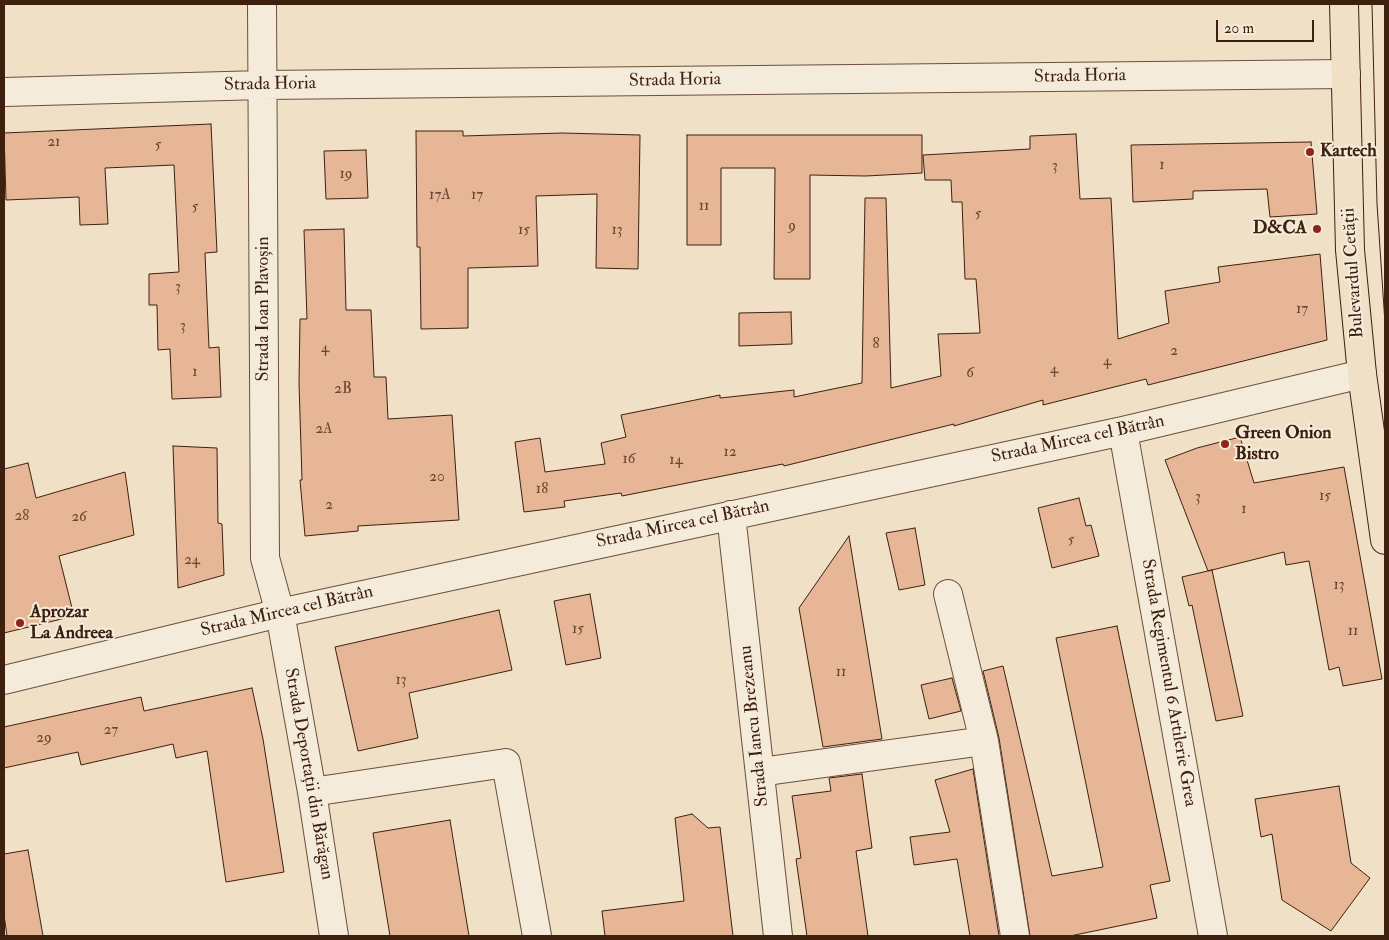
<!DOCTYPE html>
<meta charset="utf-8">
<style>
body{margin:0}
#map{position:relative;width:1389px;height:940px;overflow:hidden;background:#efe0c6;font-family:"IM FELL Double Pica",serif}
canvas{display:block}
.frame{position:absolute;inset:0;border:5px solid #3e200f;pointer-events:none}
.scale{position:absolute;left:1216px;top:20px;width:98px;height:22px;box-sizing:border-box;border:2px solid #3e200f;border-top:0;padding-left:6px;font-size:15px;line-height:18px;white-space:nowrap;color:#3e200f;-webkit-text-stroke:4px #f5ebda;paint-order:stroke}
</style>
<div id="map">
<canvas width="1389" height="940"></canvas>
<div class="frame"></div>
<div class="scale">20 m</div>
</div>
<script>
const context = document.querySelector('canvas').getContext('2d');
context.lineJoin = 'round';
function fillPath(path, color) { context.fillStyle = color; context.fill(path, 'evenodd'); }
const toPath = rows => new Path2D(rows.map(r => 'M' + r).join(''));
function stroke(path, color, width, dash) { context.strokeStyle = color; context.lineWidth = width; context.lineCap = dash ? 'butt' : 'round'; context.setLineDash(dash || []); context.stroke(path); }
function write(font, color, halo, rows, align = 'center') {
  context.font = font + ' "IM FELL Double Pica",serif'; context.lineWidth = 4; context.setLineDash([]); context.textBaseline = 'middle'; context.strokeStyle = halo; context.fillStyle = color; for (const [text, x, y, turn = 0] of rows) {
    context.save(); context.translate(x, y); context.rotate((+turn || 0) * Math.PI / 180); context.textAlign = isNaN(turn) ? turn : align; if (halo) context.strokeText(text, 0, 0); context.fillText(text, 0, 0); context.restore();
  }
}
const building = toPath([
 [211,124,217,252,205,253,209,348,219,347,221,397,172,399,170,349,158,350,157,305,149,305,149,274,179,272,174,165,105,168,108,224,80,225,79,197,6,200,4,133,211,124],
 [416,131,463,131,463,136,562,133,640,135,638,269,596,268,597,194,536,196,538,266,468,268,468,328,421,329,420,247,417,247,416,131],
 [1076,134,1080,199,1111,198,1118,339,1169,323,1165,291,1220,282,1218,267,1320,254,1327,340,1148,385,1146,379,1043,405,1043,400,954,426,954,424,784,466,783,464,622,496,621,493,564,501,565,507,524,512,515,442,540,438,545,472,605,464,601,443,626,437,621,415,720,395,720,398,794,390,794,397,862,383,865,198,886,198,891,388,941,376,938,334,980,333,976,279,965,279,962,202,952,202,951,180,925,180,923,155,1030,149,1030,136,1076,134],
 [687,135,922,135,922,173,866,176,810,175,810,279,774,279,775,168,721,168,721,245,687,245,687,135],
 [1311,142,1317,214,1270,217,1267,189,1193,191,1193,199,1133,202,1131,145,1311,142],
 [366,150,368,198,326,199,324,151,366,150],
 [344,229,346,310,371,310,374,377,386,377,388,419,452,415,459,520,358,526,358,531,305,536,300,480,302,480,299,383,300,319,307,319,304,230,344,229],
 [791,312,792,344,739,346,739,313,791,312],
 [1240,437,1254,483,1344,467,1382,679,1343,686,1339,667,1329,670,1309,561,1286,565,1284,552,1208,571,1165,460,1197,448,1240,437],
 [173,446,217,448,218,523,222,524,224,575,178,588,173,446],
 [28,463,36,498,125,472,134,535,59,556,74,616,4,633,4,469,28,463],
 [1079,498,1086,526,1091,525,1099,556,1052,568,1038,508,1079,498],
 [915,528,925,585,899,590,886,533,915,528],
 [849,536,882,739,823,747,799,608,849,536],
 [1212,570,1243,716,1216,721,1192,605,1189,606,1182,577,1212,570],
 [590,594,601,658,566,665,554,601,590,594],
 [499,610,512,670,409,693,418,738,358,751,335,647,499,610],
 [1117,626,1170,881,1150,885,1157,918,1070,936,1030,936,999,738,983,671,1003,666,1052,876,1103,867,1056,638,1117,626],
 [952,678,961,711,929,719,921,685,952,678],
 [252,688,263,739,284,872,226,882,207,751,176,758,173,744,81,765,78,752,4,768,4,727,141,697,144,711,252,688],
 [973,769,999,936,970,936,957,859,914,865,910,837,950,832,935,780,973,769],
 [862,774,872,848,856,851,868,936,807,936,796,859,801,858,792,796,831,791,829,778,862,774],
 [1339,786,1351,863,1370,878,1331,931,1282,900,1272,834,1261,837,1255,799,1339,786],
 [692,814,708,828,720,827,733,936,605,936,602,911,684,901,675,818,692,814],
 [450,820,469,936,390,936,373,833,450,820],
 [28,850,43,936,7,936,4,915,4,854,28,850]
]);
const minor = toPath([
 [262,4,265,558,280,613,312,792,334,936],
 [4,92,263,85,1346,74],
 [1123,431,1213,936],
 [731,515,778,936],
 [948,594,984,741,1015,936],
 [4,680,280,613,1123,431,1362,374],
 [760,772,984,741],
 [312,792,506,763,537,936]
]);
const major = toPath([
 [1344,4,1350,250,1362,374,1385,540]
]);
const tram = toPath([
 [1372,4,1377,204,1385,323]
]);
const markers = [
 [1310,152,5,"#8f2418"],
 [1317,229,5,"#8f2418"],
 [1225,444,5,"#8f2418"],
 [20,623,5,"#8f2418"]
];
const numberNames = [
 ["21",54,143],
 ["5",158,146],
 ["1",1162,166],
 ["3",1055,167],
 ["19",346,175],
 ["17A",440,196],
 ["17",477,196],
 ["11",704,207],
 ["5",195,208],
 ["5",978,215],
 ["9",792,227],
 ["15",524,231],
 ["13",617,231],
 ["3",178,288],
 ["17",1302,310],
 ["3",183,327],
 ["8",876,345],
 ["4",325,349],
 ["2",1174,352],
 ["4",1107,362],
 ["4",1054,370],
 ["1",195,373],
 ["6",970,374],
 ["2B",343,390],
 ["2A",324,430],
 ["12",730,453],
 ["16",629,460],
 ["14",676,461],
 ["20",437,478],
 ["18",542,490],
 ["15",1325,497],
 ["3",1198,498],
 ["2",329,506],
 ["1",1244,510],
 ["28",22,517],
 ["26",79,518],
 ["5",1071,541],
 ["24",192,561],
 ["13",1339,586],
 ["15",578,630],
 ["11",1353,632],
 ["11",841,673],
 ["13",401,681],
 ["27",111,731],
 ["29",44,739]
];
const streetNames = [
 ["Strada Horia",1080,77,-1],
 ["Strada Horia",675,81,-1],
 ["Strada Horia",270,85,-1],
 ["Bulevardul Cetății",1354,273,-94],
 ["Strada Ioan Plavoșin",264,309,-90],
 ["Strada Mircea cel Bătrân",1078,440,-12],
 ["Strada Mircea cel Bătrân",683,525,-12],
 ["Strada Mircea cel Bătrân",287,612,-13],
 ["Strada Regimentul 6 Artilerie Grea",1168,683,80],
 ["Strada Iancu Brezeanu",755,726,-96],
 ["Strada Deportații din Bărăgan",308,774,80]
];
const poiNames = [
 ["Kartech",1320,152],
 ["D&CA",1307,229,"right"],
 ["Green Onion",1235,434],
 ["Bistro",1235,455],
 ["Aprozar",30,613],
 ["La Andreea",30,634]
];
fillPath(building, '#e6b697');
stroke(building, '#3e200f', 1);
stroke(minor, '#6a503d', 30);
stroke(major, '#3e200f', 30);
stroke(minor, '#f5ebda', 28);
stroke(major, '#efe0c6', 28);
stroke(tram, '#3e200f', 1);
for (const [x, y, r, color] of markers) { const dot = new Path2D(); dot.arc(x, y, r, 0, 2 * Math.PI); context.fillStyle = color; context.fill(dot); stroke(dot, '#f5ebda', 2); }
write('15px', '#684631', null, numberNames);
write('18px', '#3e200f', '#f5ebda', streetNames);
write('bold 18px', '#3e200f', '#f5ebda', poiNames, 'left');
</script>
